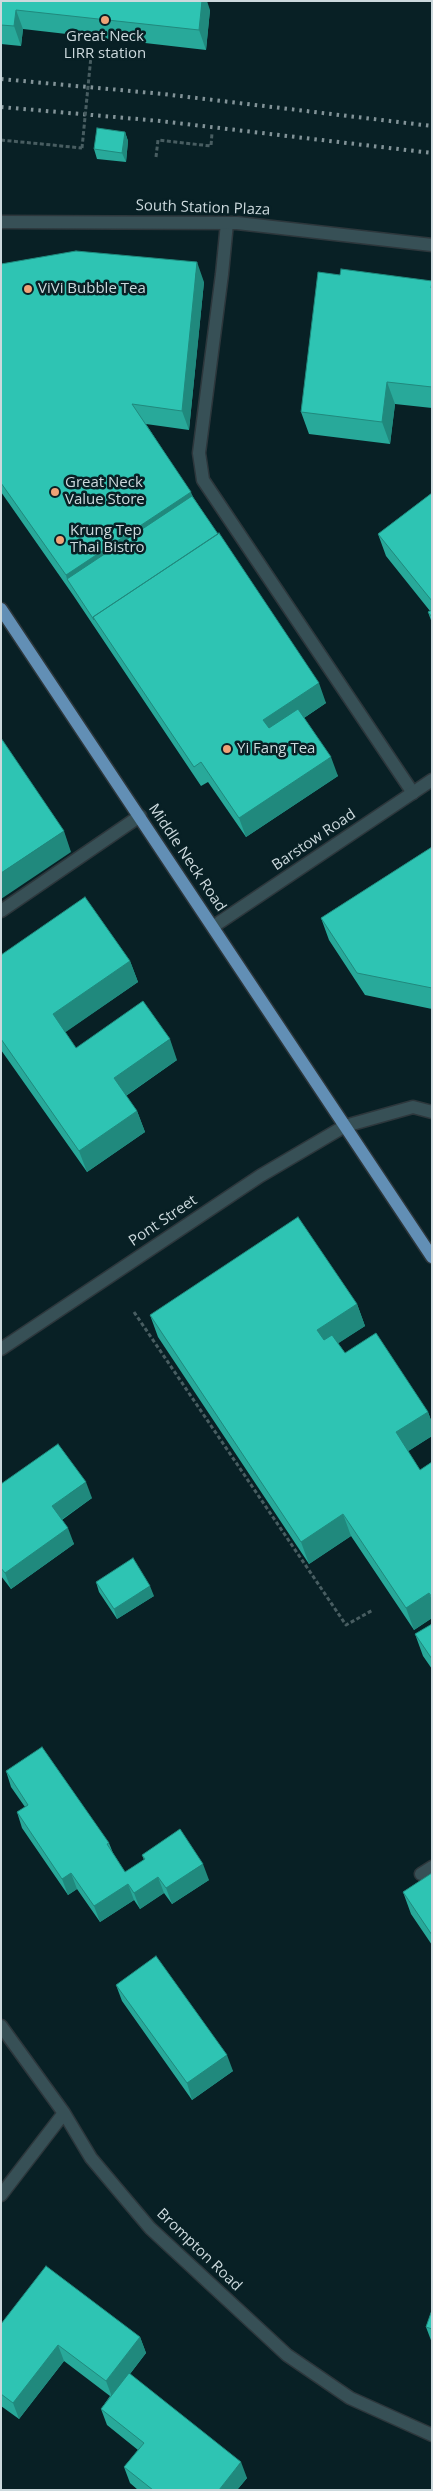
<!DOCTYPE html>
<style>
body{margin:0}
#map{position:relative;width:433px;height:2491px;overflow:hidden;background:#082025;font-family:"Open Sans",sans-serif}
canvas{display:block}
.frame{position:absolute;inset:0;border:2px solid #ccd9dd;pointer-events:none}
</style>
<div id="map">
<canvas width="433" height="2491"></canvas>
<div class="frame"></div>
</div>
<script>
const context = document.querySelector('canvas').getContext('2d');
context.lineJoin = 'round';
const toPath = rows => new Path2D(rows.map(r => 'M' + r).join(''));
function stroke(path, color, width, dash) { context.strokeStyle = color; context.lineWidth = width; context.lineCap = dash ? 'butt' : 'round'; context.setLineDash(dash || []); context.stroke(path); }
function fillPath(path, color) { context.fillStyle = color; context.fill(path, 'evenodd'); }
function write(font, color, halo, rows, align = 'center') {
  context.font = font + ' "Open Sans",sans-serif'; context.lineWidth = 5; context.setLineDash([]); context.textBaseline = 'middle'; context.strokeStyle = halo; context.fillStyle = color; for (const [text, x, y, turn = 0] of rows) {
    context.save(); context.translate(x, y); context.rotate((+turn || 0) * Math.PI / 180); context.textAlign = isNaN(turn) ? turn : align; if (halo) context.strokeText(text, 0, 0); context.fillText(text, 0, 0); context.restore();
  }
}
const path = toPath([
 [1,140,82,148],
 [156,157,158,140,211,146,212,133],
 [134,1312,346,1625,373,1610]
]);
const service = toPath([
 [227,223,222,274,199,453,203,480,413,793],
 [1,911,140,816],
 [421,1874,432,1867]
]);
const minor = toPath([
 [1,1349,260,1176,345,1126,413,1107,432,1112],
 [1,2026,64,2113,91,2158,150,2228,287,2355,350,2398,432,2435],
 [1,2195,64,2113]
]);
const tertiary = toPath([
 [1,222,237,223,432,245],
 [214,926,432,780]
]);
const primary = toPath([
 [1,609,432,1257]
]);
const rail = toPath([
 [1,79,163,94,432,126],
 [1,107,160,121,432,153]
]);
const pathBridge = toPath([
 [82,148,92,46]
]);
const wall = toPath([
 [1,1,210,10,206,50,23,29,21,46,1,44],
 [125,132,128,141,126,162,97,159,94,149],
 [1,264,204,282,189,430,146,424,326,703,304,718,338,776,246,837,208,782,201,786,73,595,1,492],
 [340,275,432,282,432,408,395,404,390,444,309,434,301,412],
 [432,493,432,623,428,612,430,611,386,556,378,534],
 [432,847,432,1009,365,995,329,940,321,918],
 [1,955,130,961,138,982,65,1032,76,1048,177,1060,126,1096,137,1111,145,1132,87,1172,1,1050],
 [357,1304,365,1326,338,1343,345,1353,428,1412,432,1423,432,1436,408,1451,420,1470,432,1462,432,1618,414,1630,351,1536,309,1564,158,1337,150,1315],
 [1,1484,92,1498,62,1520,74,1544,11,1589,1,1576],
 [96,1582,154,1596,117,1619,99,1592],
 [432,1624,432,1669,423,1656,415,1634],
 [6,1771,109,1843,113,1853,125,1872,144,1860,142,1855,209,1880,172,1904,164,1893,140,1909,134,1900,100,1922,77,1889,68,1895,22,1828,17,1812,25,1807,11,1787],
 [432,1873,432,1945,411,1914,403,1892],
 [116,1985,233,2071,192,2100,122,2001],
 [432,2310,432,2343,426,2327],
 [1,2324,140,2337,146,2353,130,2374,247,2478,237,2490,138,2490,130,2483,124,2467,138,2450,107,2425,101,2409,110,2396,64,2361,19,2419,1,2406]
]);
const shadedWall = toPath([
 [202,1,207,1,210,10,206,50,199,30],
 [16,10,23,29,21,46,14,26],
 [125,132,128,141,126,162,122,153],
 [197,262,204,282,189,430,182,411],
 [387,382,395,404,390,444,382,422],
 [191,492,198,512,67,579,66,575],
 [319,683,326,703,271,740,263,720],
 [331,757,338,776,246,837,239,818],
 [64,831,71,852,1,899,1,873],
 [130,961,138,982,60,1036,53,1014],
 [170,1039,177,1060,121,1099,114,1078],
 [137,1111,145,1132,87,1172,79,1151],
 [357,1304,365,1326,325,1352,317,1330],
 [428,1412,432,1423,432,1436,404,1454,396,1432],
 [86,1482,92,1498,58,1522,52,1506],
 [343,1514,351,1536,309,1564,301,1542],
 [68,1528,74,1544,11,1589,5,1573],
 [150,1586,154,1596,117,1619,114,1609],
 [429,1593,432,1600,432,1618,414,1630,406,1608],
 [203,1864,209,1880,172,1904,166,1888],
 [71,1873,77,1889,68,1895,62,1879],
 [158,1877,164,1893,140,1909,134,1893],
 [128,1884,134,1900,100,1922,94,1906],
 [227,2055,233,2071,192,2100,187,2083],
 [140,2337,146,2353,112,2397,106,2381],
 [58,2345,64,2361,19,2419,13,2403],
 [241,2462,247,2478,237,2490,219,2490]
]);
const building = toPath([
 [1,1,202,1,199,30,16,10,14,26,1,25,1,1],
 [97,128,125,132,122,153,94,149,97,128],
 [76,251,197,262,182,411,132,404,191,492,66,575,1,483,1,264,76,251],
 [341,269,432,281,431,288,432,288,432,387,387,382,382,422,301,412,318,272,340,275,341,269],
 [432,493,432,601,378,534,432,493],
 [192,496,218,534,93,617,94,620,67,579,192,496],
 [219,533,319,683,263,720,269,728,298,709,331,757,239,818,201,762,194,767,93,617,219,533],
 [432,610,432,617,428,612,432,610],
 [1,738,64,831,1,873,1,738],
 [432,847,432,988,357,973,321,918,432,847],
 [85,897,130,961,53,1014,76,1048,143,1001,170,1039,114,1078,137,1111,79,1151,1,1039,1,955,85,897],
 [298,1217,357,1304,317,1330,324,1340,332,1335,345,1353,376,1333,428,1412,396,1432,420,1470,432,1462,432,1597,429,1593,406,1608,343,1514,301,1542,150,1315,298,1217],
 [58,1444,86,1482,52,1506,68,1528,5,1573,1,1568,1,1484,58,1444],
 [133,1558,150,1586,114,1609,96,1582,133,1558],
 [432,1624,432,1659,415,1634,432,1624],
 [42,1747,109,1843,107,1844,125,1872,145,1859,142,1855,180,1829,203,1864,166,1888,158,1877,134,1893,128,1884,94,1906,71,1873,62,1879,17,1812,28,1805,6,1771,42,1747],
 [432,1873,432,1935,403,1892,432,1873],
 [156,1956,227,2055,187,2083,116,1985,156,1956],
 [46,2266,140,2337,106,2381,58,2345,13,2403,1,2394,1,2324,46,2266],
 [432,2310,432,2329,426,2327,432,2310],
 [129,2373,241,2462,219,2490,153,2490,124,2467,144,2443,101,2409,129,2373]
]);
const markers = [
 [105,20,5,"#efa377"],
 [28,289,5,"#efa377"],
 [55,492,5,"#efa377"],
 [60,540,5,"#efa377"],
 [227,749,5,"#efa377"]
];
const poiNames = [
 ["Great Neck",105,37,"center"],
 ["LIRR station",105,54,"center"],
 ["ViVi Bubble Tea",38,289],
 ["Great Neck",65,483],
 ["Value Store",65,500],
 ["Krung Tep",70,531],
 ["Thai Bistro",70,548],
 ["Yi Fang Tea",237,749]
];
const streetNames = [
 ["South Station Plaza",203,208,2],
 ["Barstow Road",314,840,-34],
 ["Middle Neck Road",187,858,56],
 ["Pont Street",163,1221,-34],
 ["Brompton Road",199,2250,44]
];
stroke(service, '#2d373c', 15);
stroke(minor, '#2d373c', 15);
stroke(tertiary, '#2d373c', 15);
stroke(primary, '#2d373c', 15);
stroke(path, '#485d61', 3, [4, 2.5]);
stroke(service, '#375056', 12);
stroke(minor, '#375056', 12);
stroke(tertiary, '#375056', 12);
stroke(primary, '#628fb5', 12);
stroke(rail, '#829398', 4, [2.5, 5]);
stroke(pathBridge, '#485d61', 3, [4, 2.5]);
fillPath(wall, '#28a99a');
fillPath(shadedWall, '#20897d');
fillPath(building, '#2ec4b3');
stroke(building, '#20897d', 1);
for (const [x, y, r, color] of markers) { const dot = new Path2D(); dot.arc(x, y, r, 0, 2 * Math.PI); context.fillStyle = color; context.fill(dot); stroke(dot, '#082025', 2); }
write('15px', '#ccd9dd', '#082025', poiNames, 'left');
write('15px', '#ccd9dd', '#082025', streetNames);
</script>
